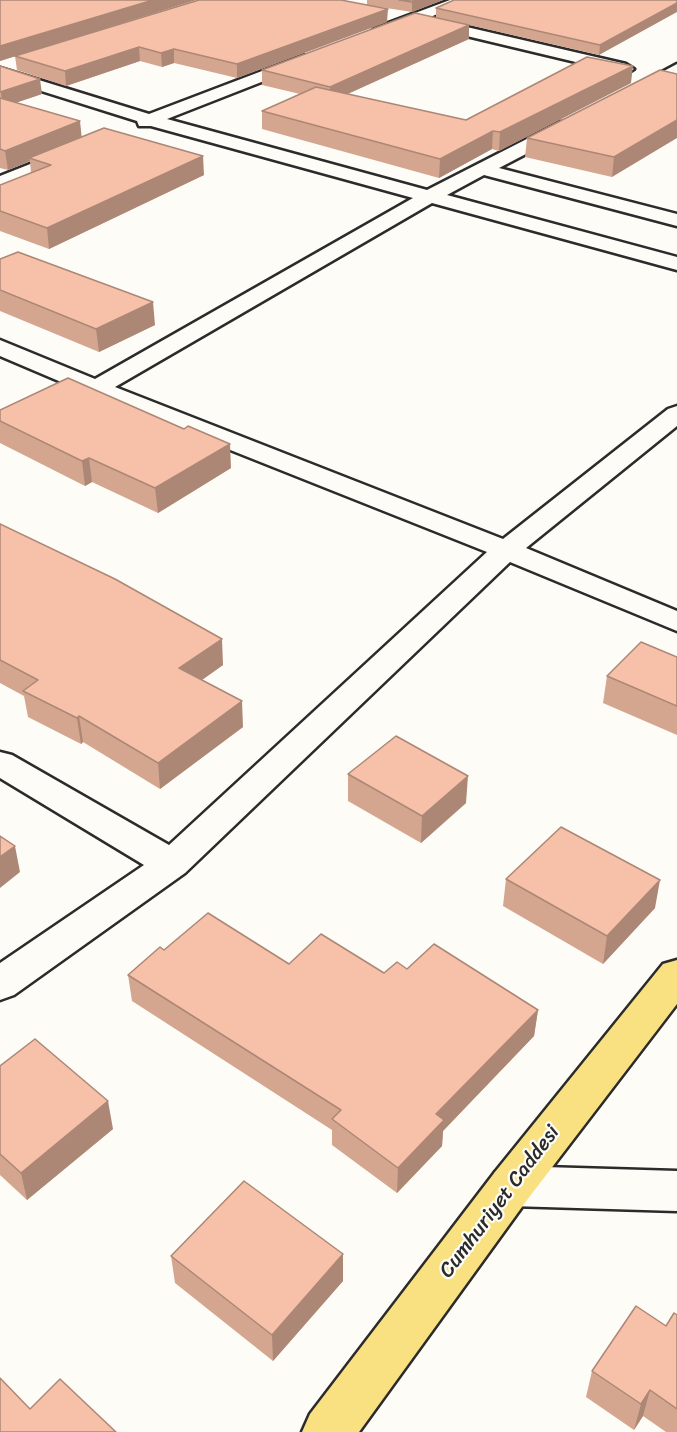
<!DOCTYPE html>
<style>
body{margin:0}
canvas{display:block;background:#fdfcf7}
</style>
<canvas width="677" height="1432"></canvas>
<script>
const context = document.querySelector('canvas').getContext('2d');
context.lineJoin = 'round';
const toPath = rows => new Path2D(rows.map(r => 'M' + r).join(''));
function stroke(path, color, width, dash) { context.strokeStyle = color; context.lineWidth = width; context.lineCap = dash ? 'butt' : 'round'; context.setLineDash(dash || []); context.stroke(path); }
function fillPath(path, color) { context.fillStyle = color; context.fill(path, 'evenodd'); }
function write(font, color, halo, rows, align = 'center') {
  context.font = font + ' Sriracha,sans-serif'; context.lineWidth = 4.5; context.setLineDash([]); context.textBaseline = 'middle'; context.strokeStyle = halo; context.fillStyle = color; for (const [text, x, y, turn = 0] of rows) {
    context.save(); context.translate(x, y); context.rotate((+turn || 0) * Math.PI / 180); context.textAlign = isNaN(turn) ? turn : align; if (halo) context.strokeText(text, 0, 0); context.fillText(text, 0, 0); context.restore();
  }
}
const minor = toPath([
 [450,0,470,0,428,18,626,64,634,69,626,74,425,26,418,22,380,36,372,31,375,28,450,0],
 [304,55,310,57,312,60,310,63,167,119,427,190,560,122,572,122,575,126,572,130,499,168,677,214,677,226,484,175,447,195,677,257,677,270,432,203,115,387,503,539,668,409,677,406,677,426,526,548,677,611,677,631,510,562,185,873,14,995,0,1000,0,963,144,865,0,778,0,752,12,755,169,845,487,552,87,393,0,356,0,340,95,379,413,198,151,126,139,126,137,121,0,78,0,68,149,114,304,55],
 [677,64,677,75,637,97,631,98,623,93,677,64],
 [73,147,79,149,82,153,79,157,0,189,0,176,73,147],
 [511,1166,677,1171,677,1211,511,1206,495,1200,488,1186,495,1172,511,1166]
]);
const major = toPath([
 [677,960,677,1004,527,1200,359,1432,302,1432,310,1414,495,1172,663,964,677,960]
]);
const wall = toPath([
 [0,0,196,0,27,52,387,22,237,78,174,63,162,67,140,61,66,86,17,70,15,56,0,61],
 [367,0,443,0,412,12,367,5],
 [677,0,599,55,469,25,469,39,347,94,466,120,631,83,499,151,492,149,439,178,262,129,262,111,300,94,262,85,262,70,436,17,436,8],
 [0,66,42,94,15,103,81,137,204,175,49,249,0,231,0,185,31,173,30,161,8,170,0,168],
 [660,70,612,177,525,157,527,138],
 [0,259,155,325,99,352,0,311],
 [0,410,231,468,158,513,92,482,85,486,0,443],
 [0,524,223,665,202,680,243,727,160,789,83,742,81,744,28,717,24,696,0,683],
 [677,657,677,735,603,703,607,676],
 [348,774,466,803,421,843,348,801],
 [506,879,655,908,603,964,503,906],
 [164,950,289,964,384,973,407,969,538,1010,534,1036,443,1131,442,1146,397,1193,332,1145,332,1130,132,1001,128,975],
 [0,1066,113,1129,27,1200,0,1175],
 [343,1254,343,1281,273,1361,175,1283,171,1256],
 [677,1315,677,1432,666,1432,643,1416,634,1430,586,1397,592,1371,666,1326]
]);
const shadedWall = toPath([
 [153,0,196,0,0,61,0,46],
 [418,0,443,0,412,12,412,2],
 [677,3,677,12,599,55,600,45],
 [388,9,387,22,237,78,237,64],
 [469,25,469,39,330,102,330,87],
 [139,47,140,61,66,86,65,71],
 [174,49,174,63,162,67,161,53],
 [633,66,631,83,499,151,500,132],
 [40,79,42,94,3,107,1,92],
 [677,120,677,138,612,177,614,157],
 [80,121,82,140,29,158,30,161,8,170,5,151],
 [493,131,492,149,439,178,440,159],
 [203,156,204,175,49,249,47,228],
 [153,302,155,325,99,352,96,329],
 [230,444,231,468,158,513,155,488],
 [89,458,92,482,85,486,82,461],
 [222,639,223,665,182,694,179,668],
 [242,701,243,727,160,789,158,763],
 [79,716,83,742,81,744,77,718],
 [468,776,466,803,421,843,422,816],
 [15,846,20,872,0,888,0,857],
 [660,880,655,908,603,964,607,936],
 [538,1010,534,1036,443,1131,442,1146,397,1193,398,1168,436,1114],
 [108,1101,113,1129,27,1200,21,1173],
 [343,1254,343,1281,273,1361,272,1335],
 [650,1390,643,1416,634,1430,641,1404]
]);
const building = toPath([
 [0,0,153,0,0,46,0,0],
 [199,0,341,0,388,9,237,64,174,49,161,53,139,47,65,71,15,56,199,0],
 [399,0,418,0,412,2,399,0],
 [454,0,677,0,677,3,600,45,436,8,454,0],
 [415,13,469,25,330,87,262,70,415,13],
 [587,57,633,66,500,132,493,131,440,159,262,111,316,87,466,120,587,57],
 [0,66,40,79,0,92,0,66],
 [660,70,677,74,677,120,614,157,527,138,660,70],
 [0,98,80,121,5,151,0,149,0,98],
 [104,128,203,156,47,228,0,211,0,185,51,165,29,158,104,128],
 [18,252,153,302,96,329,0,290,0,259,18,252],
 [68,378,184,429,188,426,230,444,155,488,89,458,82,461,0,421,0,410,68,378],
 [0,524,115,579,222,639,179,668,242,701,158,763,79,716,77,718,23,691,38,680,0,660,0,524],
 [641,642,677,657,677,706,607,676,641,642],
 [396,736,468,776,422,816,348,774,396,736],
 [561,827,660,880,607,936,506,879,561,827],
 [0,836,15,846,0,857,0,836],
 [208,913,289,964,321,934,384,973,397,962,407,969,434,944,538,1010,436,1114,444,1120,398,1168,332,1119,341,1110,128,975,160,947,164,950,208,913],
 [35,1039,108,1101,21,1173,0,1154,0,1066,35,1039],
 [244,1181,343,1254,272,1335,171,1256,244,1181],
 [636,1306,666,1326,674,1313,677,1315,677,1409,650,1390,641,1404,592,1371,636,1306],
 [0,1378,30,1409,60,1379,116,1432,0,1432,0,1378]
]);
const nearStreetnames = [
 ["Cumhuriyet Caddesi",500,1202,-53]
];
stroke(minor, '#2b2b2b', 5);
stroke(major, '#2b2b2b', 5);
fillPath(minor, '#fdfcf7');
fillPath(major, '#f9e181');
fillPath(wall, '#d4a690');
fillPath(shadedWall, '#ac8776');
fillPath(building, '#f6c1a8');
stroke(building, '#ac8776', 1.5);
write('21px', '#2b2b2b', '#fdfcf7', nearStreetnames);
</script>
